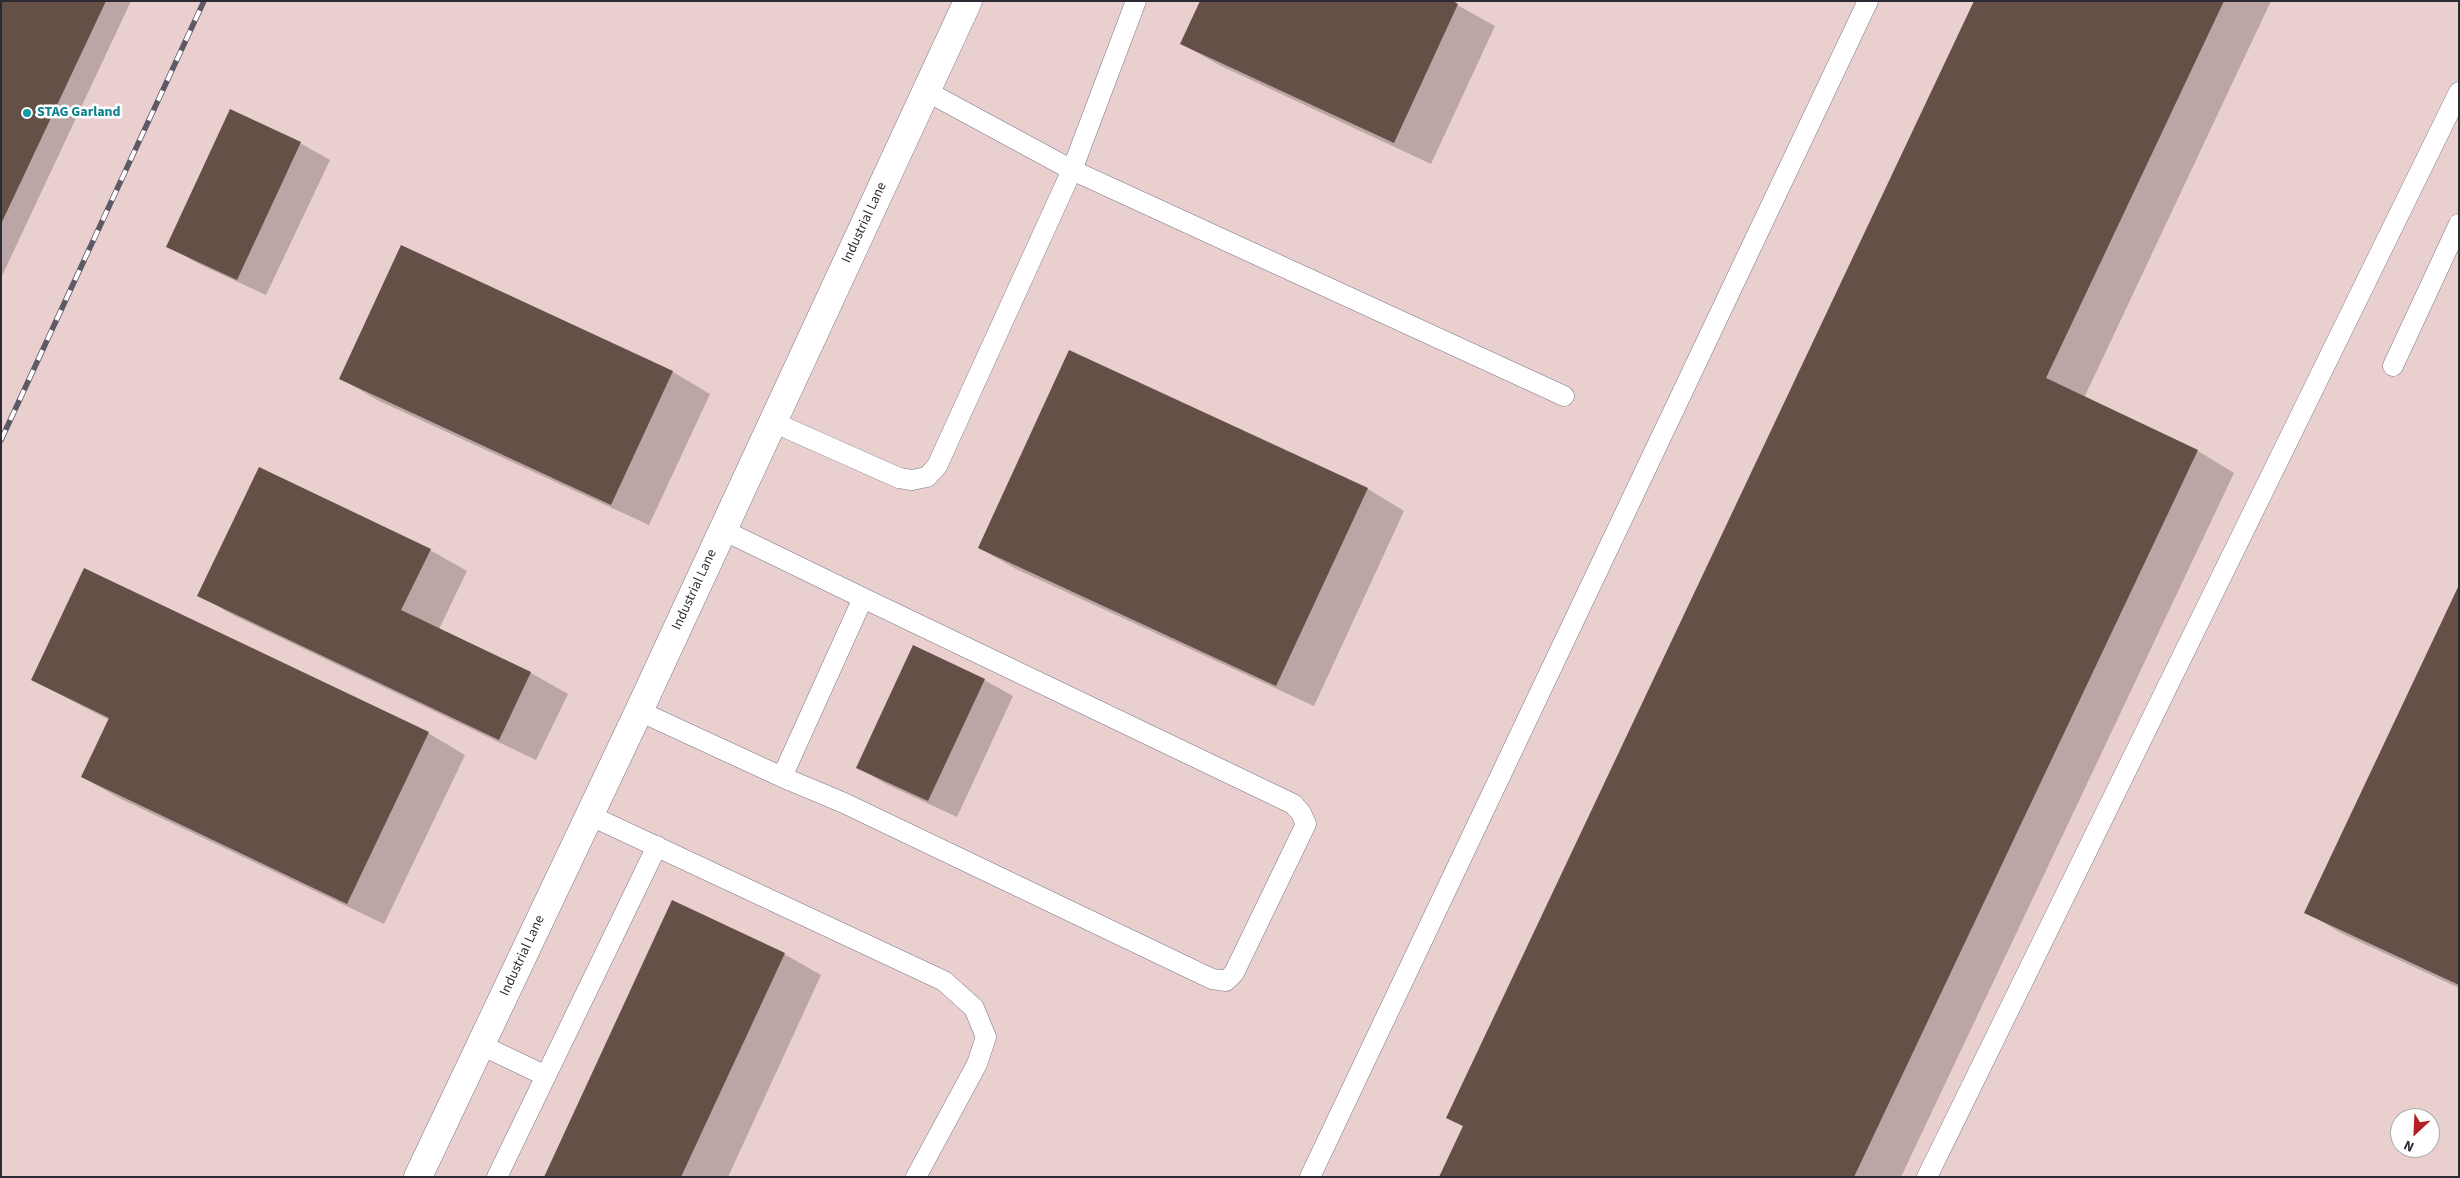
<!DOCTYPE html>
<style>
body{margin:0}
#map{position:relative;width:2460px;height:1178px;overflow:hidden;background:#e1ddf4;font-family:"Source Sans 3",sans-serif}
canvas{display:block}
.frame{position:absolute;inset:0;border:2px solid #2c2b33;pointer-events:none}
.north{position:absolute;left:2390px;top:1108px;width:50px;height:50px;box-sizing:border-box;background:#fff;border:1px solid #abaaad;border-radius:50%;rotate:205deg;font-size:14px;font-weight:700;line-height:20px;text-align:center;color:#2c2b33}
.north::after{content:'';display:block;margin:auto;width:18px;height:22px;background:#b22126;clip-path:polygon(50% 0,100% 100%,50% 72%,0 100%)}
</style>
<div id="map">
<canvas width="2460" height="1178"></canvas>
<div class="frame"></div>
<div class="north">N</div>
</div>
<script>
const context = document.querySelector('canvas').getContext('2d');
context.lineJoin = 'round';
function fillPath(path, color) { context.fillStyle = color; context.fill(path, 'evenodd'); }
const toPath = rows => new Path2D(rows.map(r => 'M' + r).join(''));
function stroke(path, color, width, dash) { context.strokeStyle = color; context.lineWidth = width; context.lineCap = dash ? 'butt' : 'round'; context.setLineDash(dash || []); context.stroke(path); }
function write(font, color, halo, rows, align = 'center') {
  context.font = font + ' "Source Sans 3",sans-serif'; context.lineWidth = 5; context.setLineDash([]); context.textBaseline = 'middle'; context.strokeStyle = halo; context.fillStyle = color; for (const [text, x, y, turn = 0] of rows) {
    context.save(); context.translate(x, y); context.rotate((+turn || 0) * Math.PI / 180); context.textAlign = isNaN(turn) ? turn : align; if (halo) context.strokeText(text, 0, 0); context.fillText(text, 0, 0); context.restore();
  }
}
const industrial = toPath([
 [1,1,2459,1,2459,1177,1,1177],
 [2400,1118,2430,1118,2430,1148,2400,1148]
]);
const shadow = toPath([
 [1,1,131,1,1,278],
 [1450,1,1495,26,1431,164,1219,65,1182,44],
 [1976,1,2271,1,2084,398,2198,451,2234,473,1901,1177,1441,1177,1464,1127,1448,1118],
 [231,111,300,143,330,160,266,295,197,263,168,246],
 [402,247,673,372,710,394,649,525,377,400,340,378],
 [1070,352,1368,489,1404,511,1314,706,1016,569,979,548],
 [430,550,467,571,439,629,531,673,568,694,536,760,235,616,198,595],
 [2459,588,2459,988,2343,934,2306,912],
 [32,680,428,733,465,755,384,924,119,798,82,777,109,720],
 [984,680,1013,696,957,817,886,784,857,767],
 [784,954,821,975,728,1177,545,1177]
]);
const building = toPath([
 [1,1,106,1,1,224],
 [1200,1,1453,1,1458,4,1394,143,1180,44],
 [1974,1,2224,1,2046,378,2198,450,1854,1177,1439,1177,1463,1126,1446,1118],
 [230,109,301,142,237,280,166,247],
 [401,245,673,371,611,505,339,379],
 [1069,350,1368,488,1276,686,978,548],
 [259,467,431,549,401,610,531,672,499,740,197,596],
 [84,568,429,732,347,904,81,777,109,718,31,680],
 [2459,585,2459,985,2304,913],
 [913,645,985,679,928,801,856,768],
 [672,900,785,953,681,1177,544,1177]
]);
const service = toPath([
 [926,91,1072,170,1564,396],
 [2393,366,2459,224],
 [773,422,899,478,912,480,927,477,937,466,1072,170,1136,1],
 [639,711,782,777,863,598,723,530],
 [782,777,844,803,1212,979,1226,981,1234,973,1306,824,1301,813,1293,804,863,598],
 [589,815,944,981,974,1008,986,1037,977,1064,916,1177],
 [481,1045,546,1076],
 [497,1177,657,846],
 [1310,1177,1868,1],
 [1927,1177,2459,92]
]);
const minor = toPath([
 [418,1177,639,711,968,1]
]);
const rail = toPath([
 [1,440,204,1]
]);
const markers = [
 [27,113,5,"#0f9aa8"]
];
const cultureNames = [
 ["STAG Garland",37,113]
];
const streetNames = [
 ["Industrial Lane",865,223,-65],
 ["Industrial Lane",695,590,-65],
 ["Industrial Lane",523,956,-65]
];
fillPath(industrial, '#eacfcf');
fillPath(shadow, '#0003');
fillPath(building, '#645047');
stroke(service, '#7a778b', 21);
stroke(minor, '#7a778b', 29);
stroke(service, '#fff', 20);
stroke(minor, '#fff', 28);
stroke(rail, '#5c5a66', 5.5);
stroke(rail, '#fff', 4, [11]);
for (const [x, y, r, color] of markers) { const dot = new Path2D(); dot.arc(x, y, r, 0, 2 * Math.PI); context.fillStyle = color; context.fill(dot); stroke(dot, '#fff', 2); }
write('bold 14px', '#0d838f', '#fff', cultureNames, 'left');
write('14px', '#2c2b33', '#fff', streetNames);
</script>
